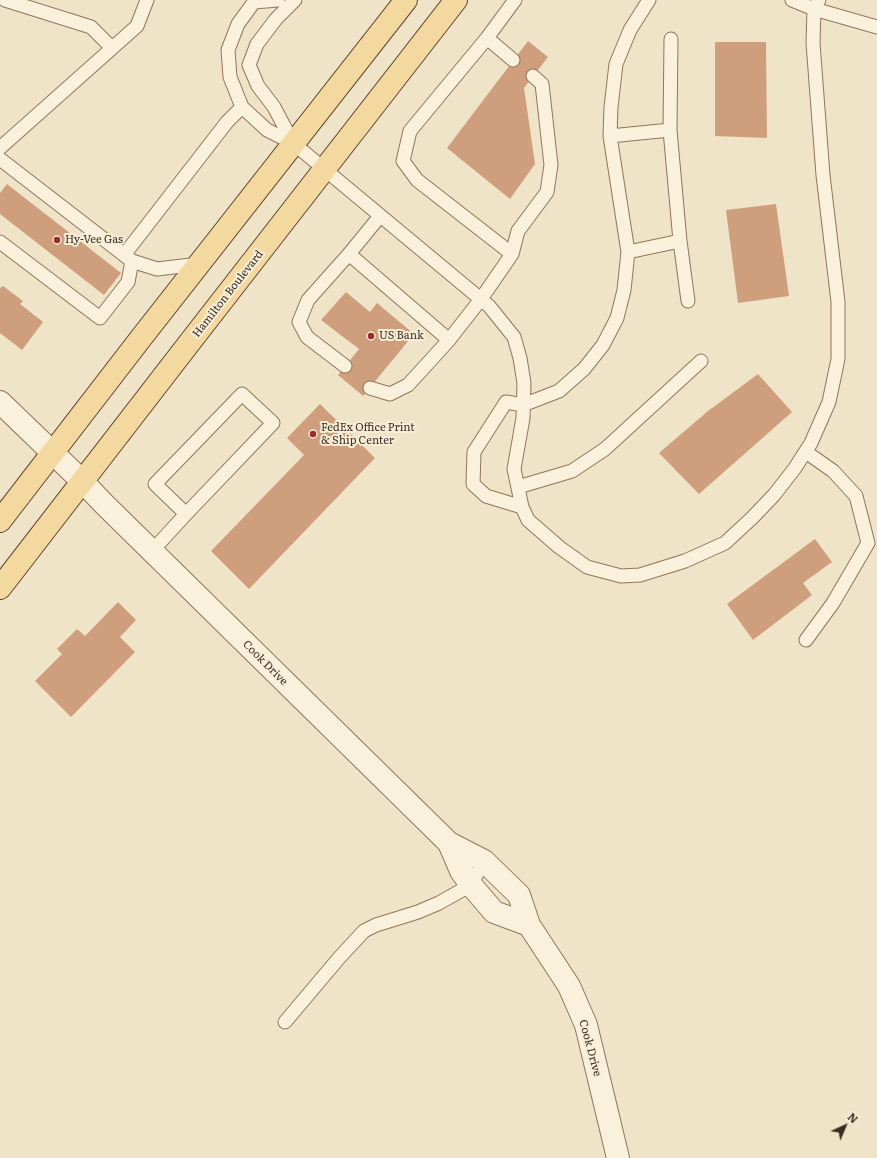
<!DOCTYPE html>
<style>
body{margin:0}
#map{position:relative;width:877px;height:1158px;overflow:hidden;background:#f0e4c8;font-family:Literata,serif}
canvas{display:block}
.north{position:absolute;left:825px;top:1106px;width:40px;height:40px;-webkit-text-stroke:3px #f7eed8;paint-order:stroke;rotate:44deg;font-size:11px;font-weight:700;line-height:16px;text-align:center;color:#3d2e20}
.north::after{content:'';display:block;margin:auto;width:14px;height:18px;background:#3d2e20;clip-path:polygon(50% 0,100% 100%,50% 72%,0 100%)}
</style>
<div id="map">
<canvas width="877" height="1158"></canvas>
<div class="north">N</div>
</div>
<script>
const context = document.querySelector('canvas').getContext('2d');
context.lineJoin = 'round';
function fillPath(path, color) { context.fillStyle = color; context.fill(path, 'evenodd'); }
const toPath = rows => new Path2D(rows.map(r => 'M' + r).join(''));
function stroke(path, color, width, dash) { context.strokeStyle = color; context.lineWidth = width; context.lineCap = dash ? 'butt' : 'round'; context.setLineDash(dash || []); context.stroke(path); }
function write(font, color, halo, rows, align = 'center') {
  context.font = font + ' Literata,serif'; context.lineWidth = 4; context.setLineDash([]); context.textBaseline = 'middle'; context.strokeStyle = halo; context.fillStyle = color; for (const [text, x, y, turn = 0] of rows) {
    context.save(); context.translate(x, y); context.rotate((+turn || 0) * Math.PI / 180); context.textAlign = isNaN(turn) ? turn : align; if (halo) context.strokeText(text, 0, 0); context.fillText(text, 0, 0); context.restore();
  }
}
const building = toPath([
 [528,41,548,57,524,88,535,164,510,199,447,148],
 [715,42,766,42,767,138,715,136],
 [7,184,121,273,104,295,0,214,0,193],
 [776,204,789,296,738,303,726,210],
 [3,286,23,301,20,304,43,322,22,350,0,333,0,288],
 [346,292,370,312,377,303,414,334,363,396,338,375,359,349,321,320],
 [758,374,792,412,699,494,659,453,708,411],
 [320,404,375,458,249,589,211,551,304,455,287,438],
 [815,539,832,562,803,583,812,595,753,640,727,604],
 [118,602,136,620,120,637,135,652,71,717,35,681,62,654,57,649,77,629,85,636]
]);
const lane = toPath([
 [5,0,91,27,112,48],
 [278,0,254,2,238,24,228,50,230,77,242,107,267,130,293,143,489,306,514,337,520,358,524,383,523,418,514,469,522,507,528,520,559,547,587,567,621,576,640,575,685,561,725,543,752,518,774,495,795,468,811,443,829,402,838,359,838,302,823,175,813,43,814,9,819,0],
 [792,0,814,9,877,27],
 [487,38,513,60],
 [671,39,670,130,680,241,688,301],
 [610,136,670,130],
 [293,143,274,107,258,86,249,65,257,44,276,19,295,0],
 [0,148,137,26,147,0],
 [0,159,132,261,128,282,100,318,0,242],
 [380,216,349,254,449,340,481,299,512,254,417,180,403,161,410,131,487,38,515,0],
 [628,252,680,241],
 [512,254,518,231,547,192,551,165,542,84,533,76],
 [124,255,227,122,242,107],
 [132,261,157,269,199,264],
 [345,366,307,337,299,322,308,300,349,254],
 [370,388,390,394,408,385,449,340],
 [806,452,833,471,856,496,868,543,833,603,806,640],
 [518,487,572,471,605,449,701,361],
 [522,507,486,496,473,484,474,452,506,402,523,405,559,391,584,369,603,345,617,318,624,290,628,252,610,136,611,107,616,64,630,30,649,0],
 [152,551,186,514,273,423,242,394,155,484,186,514],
 [285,1022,339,958,364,931,376,925,418,912,439,903,471,885,484,861]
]);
const street = toPath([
 [0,402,82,481,104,504,449,843,484,861,519,895,529,925,569,986,586,1025,618,1158],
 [449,843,461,871,471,885,494,912,529,925]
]);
const primary = toPath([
 [0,521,141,338,406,0],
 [0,588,190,342,456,0]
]);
const markers = [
 [57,240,4,"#9e2a2b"],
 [371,336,4,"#9e2a2b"],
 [313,434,4,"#9e2a2b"]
];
const poiNames = [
 ["Hy-Vee Gas",65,240],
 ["US Bank",379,336],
 ["FedEx Office Print",321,428],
 ["& Ship Center",321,441]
];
const streetNames = [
 ["Hamilton Boulevard",228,294,-52],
 ["Cook Drive",265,663,45],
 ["Cook Drive",590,1048,75]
];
fillPath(building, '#cf9f7d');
stroke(lane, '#8d765c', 15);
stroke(street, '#8d765c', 24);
stroke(primary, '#5b4430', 24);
stroke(lane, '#faf1dc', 13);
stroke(street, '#faf1dc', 22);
stroke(primary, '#f3d9a0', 22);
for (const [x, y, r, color] of markers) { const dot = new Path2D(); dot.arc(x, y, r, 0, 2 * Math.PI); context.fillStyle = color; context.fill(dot); stroke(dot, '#f7eed8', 1.5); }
write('11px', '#3d2e20', '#f7eed8', poiNames, 'left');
write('11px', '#3d2e20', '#f7eed8', streetNames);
</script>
